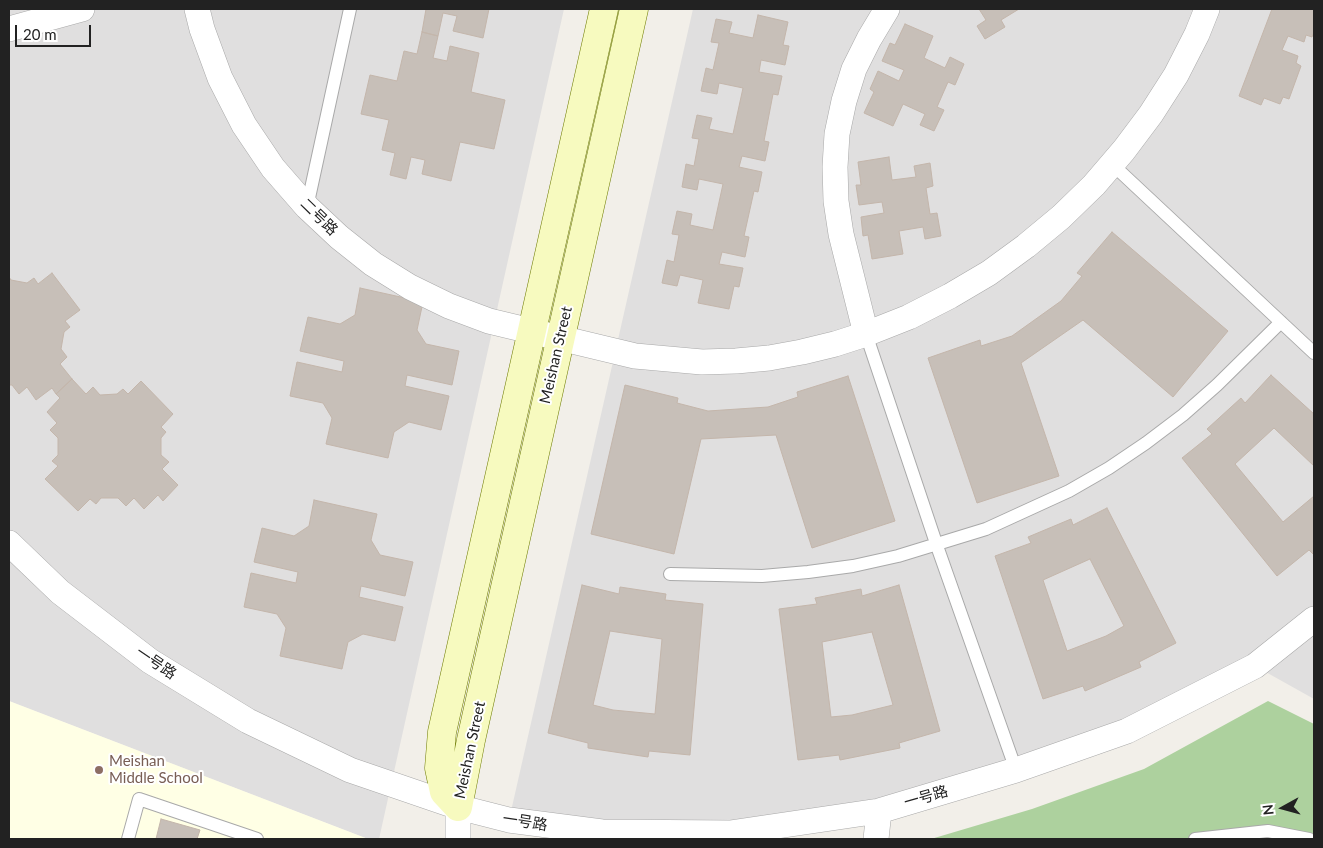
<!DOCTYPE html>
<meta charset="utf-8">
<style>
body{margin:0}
#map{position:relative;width:1323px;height:848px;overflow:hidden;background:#f2efe9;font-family:Lato,sans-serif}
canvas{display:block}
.frame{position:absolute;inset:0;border:10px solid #222;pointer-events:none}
.north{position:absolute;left:1258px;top:783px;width:50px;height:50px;-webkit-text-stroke:4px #fff;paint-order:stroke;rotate:263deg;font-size:14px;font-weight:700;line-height:20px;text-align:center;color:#222}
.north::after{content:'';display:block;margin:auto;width:18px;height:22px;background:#222;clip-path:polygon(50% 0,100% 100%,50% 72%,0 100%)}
.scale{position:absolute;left:15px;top:25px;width:76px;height:22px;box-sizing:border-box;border:2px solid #222;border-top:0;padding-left:6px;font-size:15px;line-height:18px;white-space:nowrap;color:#222;-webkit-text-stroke:4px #fff;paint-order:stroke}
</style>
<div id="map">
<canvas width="1323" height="848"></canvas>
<div class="frame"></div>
<div class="north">N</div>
<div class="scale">20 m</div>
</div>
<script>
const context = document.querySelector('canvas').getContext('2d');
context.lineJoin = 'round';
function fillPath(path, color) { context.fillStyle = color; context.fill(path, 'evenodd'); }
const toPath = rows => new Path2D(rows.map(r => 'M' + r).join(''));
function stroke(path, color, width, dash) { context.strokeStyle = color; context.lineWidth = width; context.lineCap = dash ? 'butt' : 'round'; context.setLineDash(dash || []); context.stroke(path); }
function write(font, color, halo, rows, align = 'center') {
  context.font = font + ' Lato,"Noto Sans SC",sans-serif'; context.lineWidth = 4; context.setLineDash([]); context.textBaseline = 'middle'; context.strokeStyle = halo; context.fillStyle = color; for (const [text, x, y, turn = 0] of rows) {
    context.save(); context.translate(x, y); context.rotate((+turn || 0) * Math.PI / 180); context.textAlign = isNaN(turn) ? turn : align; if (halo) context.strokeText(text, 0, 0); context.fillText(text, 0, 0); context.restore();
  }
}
const residential = toPath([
 [9,9,564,9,379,839,368,839,9,701],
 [693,9,1314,9,1314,699,1255,666,1016,770,730,833,509,820]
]);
const education = toPath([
 [9,701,368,839,9,839]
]);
const forest = toPath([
 [1268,701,1314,724,1314,839,931,839,1032,809,1144,769]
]);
const building = toPath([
 [424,9,489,9,483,38,453,31,457,16,443,13,438,36,422,32,426,9,424,9],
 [979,9,1019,9,1001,20,1005,27,985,39,977,26,986,20,979,9],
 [1272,9,1314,9,1314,32,1312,37,1306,35,1304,42,1288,36,1282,50,1298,56,1296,63,1301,66,1289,99,1283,97,1280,104,1264,98,1261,105,1239,96,1272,9],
 [758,15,788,22,783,45,789,46,785,65,761,60,759,72,782,76,778,95,773,94,764,141,769,142,765,161,742,156,739,167,762,172,758,192,754,191,744,236,749,237,745,257,722,252,719,264,743,268,739,287,734,286,729,309,698,303,703,280,680,275,677,286,662,283,667,260,674,262,679,235,672,234,677,211,692,214,690,225,713,230,723,184,699,179,697,190,682,187,686,164,694,166,699,139,692,138,697,115,712,118,709,129,733,134,743,88,719,83,717,94,701,91,706,68,713,70,719,43,711,42,716,19,732,22,729,33,753,38,758,15],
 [905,24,933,36,924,58,945,68,950,57,964,64,955,85,948,82,937,107,944,110,934,131,920,125,925,114,903,104,893,126,864,113,874,92,870,89,878,71,899,81,904,70,882,61,890,43,895,45,905,24],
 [422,32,438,36,433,58,447,61,450,46,479,53,471,92,505,100,494,149,460,142,451,181,422,174,425,160,411,157,406,179,390,175,395,153,382,150,389,120,361,114,370,75,397,81,404,51,417,54,422,32],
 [889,157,892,180,916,177,914,166,930,163,933,186,926,188,930,214,937,213,941,236,925,239,923,227,899,231,903,254,872,259,868,235,863,236,861,217,884,213,882,202,859,205,856,185,861,185,858,162,889,157],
 [1112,232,1228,331,1173,397,1083,320,1021,363,1059,476,977,503,928,358,980,340,981,346,1012,336,1061,301,1082,276,1077,273,1112,232],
 [52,273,80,310,65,321,70,327,64,332,61,349,67,357,60,364,72,379,56,394,52,388,36,400,27,387,19,394,12,385,9,385,9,277,11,280,27,283,34,278,38,284,52,273],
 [360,288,423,302,417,330,426,344,459,351,452,385,407,375,405,386,449,396,441,430,409,422,394,432,388,458,326,444,332,418,323,403,290,396,297,362,342,372,344,361,300,351,308,317,340,324,355,315,360,288],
 [1271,375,1314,414,1314,466,1274,428,1235,464,1283,522,1314,496,1314,553,1313,554,1309,550,1277,576,1182,458,1212,434,1207,429,1241,398,1245,403,1271,375],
 [848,376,895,521,812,548,776,435,701,439,674,554,591,534,625,385,678,398,677,403,708,411,768,407,798,397,797,392,848,376],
 [72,379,86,394,93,387,100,395,117,394,123,389,128,394,141,381,173,414,161,427,166,432,161,438,161,455,169,462,162,469,178,485,163,501,158,495,144,509,134,498,126,506,118,498,101,498,96,504,90,499,78,511,45,479,58,466,52,461,58,455,58,438,50,430,57,423,47,412,60,398,56,394,72,379],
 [314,500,377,514,371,540,380,555,413,562,405,596,361,586,359,597,403,607,395,641,363,634,348,642,342,669,280,656,286,628,277,614,244,607,251,573,296,583,298,572,254,562,262,528,294,536,309,526,314,500],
 [1107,508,1176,643,1139,662,1141,667,1085,691,1083,686,1043,699,995,556,1031,543,1028,537,1071,519,1073,525,1107,508],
 [1090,559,1124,626,1106,636,1067,651,1043,580,1090,559],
 [582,585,619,594,620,587,666,594,665,600,703,604,690,755,649,751,648,757,588,748,588,743,548,733,582,585],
 [610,631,662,639,655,714,613,710,593,705,610,631],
 [899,585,940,731,899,743,900,748,840,760,839,755,798,760,779,609,817,604,815,598,861,589,862,596,899,585],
 [872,632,893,705,852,715,831,717,822,642,872,632],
 [161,819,200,830,197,839,156,839,161,819]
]);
const lane = toPath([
 [1112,164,1314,353],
 [307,207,350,9],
 [866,334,937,546,1016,770],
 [670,574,762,576,808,572,853,566,898,556,986,529,1069,491,1109,468,1146,443,1183,415,1217,385,1281,322],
 [128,839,139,799,257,839],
 [1195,839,1268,831,1309,839]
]);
const street = toPath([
 [197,9,202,29,220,78,244,125,273,168,307,207,339,237,373,264,410,287,449,306,489,321,635,356,702,362,736,361,769,358,802,352,835,344,866,334,909,317,950,296,989,273,1026,246,1061,217,1094,185,1124,150,1151,114,1176,75,1197,34,1207,9],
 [9,29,82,9],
 [866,334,841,234,836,201,835,167,837,134,844,101,854,69,869,39,887,9],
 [9,543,60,592,150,661,248,721,350,770,458,807,509,820,602,832,730,833,879,811,1016,770,1127,731,1255,666,1314,619],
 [458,839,458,807],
 [876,839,879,811]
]);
const secondary = toPath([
 [458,807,444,792,439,768,442,732,604,9],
 [458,807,471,740,634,9]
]);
const markers = [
 [99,770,5,"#8d6e63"]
];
const streetNames = [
 ["二号路",319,217,44],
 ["Meishan Street",556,355,-77],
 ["一号路",156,663,34],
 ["Meishan Street",470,750,-78],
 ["一号路",926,797,-16],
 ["一号路",525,822,9]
];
const educationNames = [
 ["Meishan",109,761],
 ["Middle School",109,778]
];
fillPath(residential, '#e0dfdf');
fillPath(education, '#ffffe5');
fillPath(forest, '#add19e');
fillPath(building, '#c7bfb8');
stroke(building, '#c4b6ab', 1);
stroke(lane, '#a9a9a9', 14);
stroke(street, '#a9a9a9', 26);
stroke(secondary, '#707d05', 29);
stroke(lane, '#fff', 12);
stroke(street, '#fff', 25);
stroke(secondary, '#f7fabf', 28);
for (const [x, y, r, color] of markers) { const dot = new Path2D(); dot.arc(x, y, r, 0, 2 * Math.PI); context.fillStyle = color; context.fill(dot); stroke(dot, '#fff', 2); }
write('15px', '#222', '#fff', streetNames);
write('15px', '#785e54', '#fff', educationNames, 'left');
</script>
